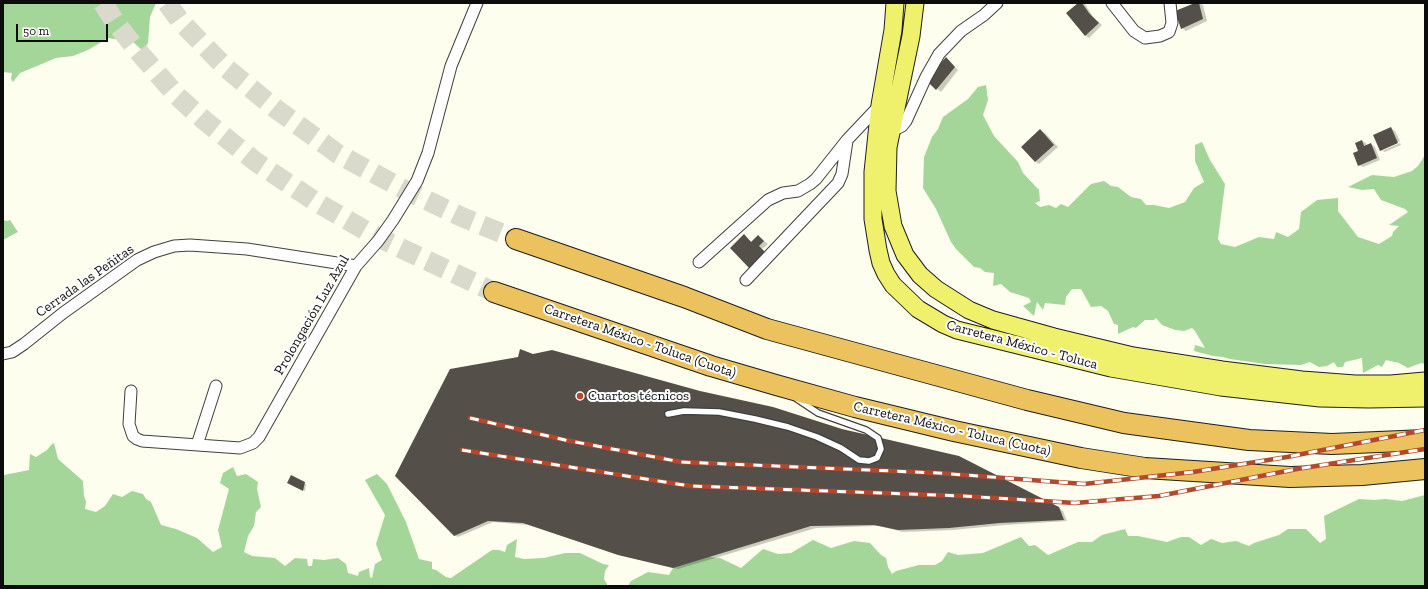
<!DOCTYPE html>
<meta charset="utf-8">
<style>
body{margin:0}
#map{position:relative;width:1428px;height:589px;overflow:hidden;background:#fdfeed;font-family:"Zilla Slab",serif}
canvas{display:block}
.frame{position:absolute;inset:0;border:4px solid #0c0c0c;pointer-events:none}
.scale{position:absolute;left:16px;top:24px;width:92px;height:18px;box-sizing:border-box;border:2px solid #0c0c0c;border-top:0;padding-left:5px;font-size:12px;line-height:14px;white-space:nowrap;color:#0c0c0c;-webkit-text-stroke:3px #fff;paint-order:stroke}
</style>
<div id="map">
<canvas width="1428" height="589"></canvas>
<div class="frame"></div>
<div class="scale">50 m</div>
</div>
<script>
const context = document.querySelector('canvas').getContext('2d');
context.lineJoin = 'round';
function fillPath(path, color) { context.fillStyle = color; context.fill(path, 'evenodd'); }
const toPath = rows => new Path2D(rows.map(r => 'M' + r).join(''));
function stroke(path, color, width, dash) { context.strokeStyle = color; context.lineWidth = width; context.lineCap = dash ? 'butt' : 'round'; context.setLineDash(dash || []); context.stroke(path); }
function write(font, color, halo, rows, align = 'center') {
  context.font = font + ' "Zilla Slab",serif'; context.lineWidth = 4; context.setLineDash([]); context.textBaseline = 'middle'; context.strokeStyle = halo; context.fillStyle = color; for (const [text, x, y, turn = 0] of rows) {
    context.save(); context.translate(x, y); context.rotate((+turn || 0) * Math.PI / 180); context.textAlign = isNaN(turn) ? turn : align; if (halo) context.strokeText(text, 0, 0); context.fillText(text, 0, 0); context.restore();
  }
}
const forest = toPath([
 [3,3,156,3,150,17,148,43,143,51,133,42,108,38,88,50,73,56,56,58,20,73,13,82,11,79,12,73,3,72],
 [986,85,988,100,983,115,994,136,1018,162,1023,173,1039,190,1040,201,1035,203,1040,207,1049,205,1056,208,1061,204,1068,207,1091,184,1104,181,1111,186,1118,187,1131,197,1141,199,1146,205,1154,205,1169,208,1185,202,1194,188,1204,182,1195,161,1195,145,1202,142,1210,160,1225,184,1218,239,1221,244,1235,247,1259,237,1274,239,1276,232,1288,237,1299,229,1301,212,1317,200,1338,198,1338,211,1358,237,1379,244,1392,236,1393,232,1399,226,1389,225,1408,212,1405,209,1381,200,1374,189,1362,190,1348,187,1372,175,1394,177,1412,171,1418,166,1425,155,1425,364,1421,363,1408,368,1399,363,1386,360,1382,367,1378,365,1363,373,1362,358,1345,362,1343,367,1337,367,1334,362,1327,366,1319,367,1310,362,1301,365,1265,364,1230,359,1223,357,1213,356,1194,351,1195,345,1205,348,1195,331,1192,328,1184,331,1175,330,1162,325,1156,318,1154,320,1145,320,1136,328,1133,327,1118,334,1118,325,1114,324,1108,311,1101,306,1091,307,1081,289,1072,289,1066,297,1065,305,1045,303,1043,310,1037,302,1034,316,1023,306,1031,302,1029,298,1010,292,1001,284,993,286,994,273,985,272,980,268,974,267,956,249,951,242,936,209,923,188,924,157,932,137,938,129,943,117,968,99,978,87],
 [3,220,7,221,10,220,18,232,3,240],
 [54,443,58,459,83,481,84,496,86,501,85,509,96,512,105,506,113,494,122,497,132,491,143,494,146,499,151,502,161,525,176,529,197,538,213,552,222,547,218,530,229,489,220,483,223,473,233,467,237,476,246,474,258,482,257,489,261,507,256,512,254,526,248,536,244,552,252,556,275,558,285,566,295,558,307,559,308,566,312,566,313,559,324,560,338,558,346,564,348,573,358,576,359,572,369,568,370,577,372,578,375,564,382,560,376,544,385,515,365,480,377,474,387,484,406,522,419,559,432,562,432,569,436,570,446,577,451,578,492,550,499,550,505,552,507,545,517,539,515,557,524,559,544,558,565,553,580,553,603,564,609,565,605,571,604,579,608,586,3,586,3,473,4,475,29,470,30,454,36,457,47,450,51,445],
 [1425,495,1425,586,628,586,631,581,648,572,669,575,677,561,688,555,720,558,741,568,763,549,778,554,791,553,813,540,831,548,854,541,870,543,881,555,886,558,888,567,892,574,896,571,919,565,935,565,942,561,948,552,958,555,983,553,1021,537,1029,546,1035,545,1048,555,1078,542,1092,542,1102,535,1125,529,1128,536,1138,536,1167,542,1181,537,1189,537,1201,545,1211,539,1222,543,1236,541,1249,546,1254,543,1279,535,1288,529,1306,529,1320,543,1326,539,1324,516,1359,499,1374,500,1385,499,1402,501]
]);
const shadow = toPath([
 [1080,3,1085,4,1093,17,1102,25,1089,38,1086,36,1068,13],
 [1198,3,1203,5,1207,21,1186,31,1182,28],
 [946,58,958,70,941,92,928,80],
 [1391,128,1395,131,1400,141,1382,149,1382,151,1381,150],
 [1041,131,1045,133,1058,147,1039,164,1035,161],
 [1362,141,1366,143,1367,146,1371,144,1375,147,1380,160,1363,167,1359,165,1360,151],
 [1400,143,1401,145,1385,152,1382,151],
 [744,236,752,242,758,236,768,244,762,249,769,256,755,270],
 [292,476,306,484,305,491,288,482],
 [396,476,1059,508,1063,511,1067,521,1005,525,953,530,903,532,879,526,816,528,678,569,623,556,528,525,493,522,458,537,454,535]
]);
const building = toPath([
 [1078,3,1082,3,1089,13,1099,23,1085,36,1066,13],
 [1195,3,1199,3,1203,19,1181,29,1175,11],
 [946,57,955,67,936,90,926,80],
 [1391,127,1398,143,1380,151,1373,135],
 [1040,129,1054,145,1035,162,1021,147],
 [1362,140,1364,146,1371,143,1377,158,1358,166,1353,153,1358,151,1355,143],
 [744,234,751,242,758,235,764,241,759,246,766,253,750,269,730,248],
 [520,349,533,354,552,350,700,391,773,407,842,429,959,456,1059,507,1064,520,1000,523,949,528,898,530,874,525,811,526,673,568,618,555,523,523,488,521,454,536,395,476,450,369,518,357],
 [291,475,305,482,303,491,287,483]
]);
const highwayTunnel = toPath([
 [103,3,115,22,137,50,177,96,205,121,256,162,316,202,375,236,494,292],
 [167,3,181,22,226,68,276,109,338,154,405,190,462,217,516,239]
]);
const lane = toPath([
 [668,414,684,411,719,412,755,419,788,427,817,437,841,448,859,460,869,461,877,458,881,449,878,438,866,430,818,413,797,399]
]);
const street = toPath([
 [1112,3,1134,31,1145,38,1160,36,1169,32,1172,23,1170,3],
 [890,132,902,126,906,121,926,77,939,54,961,31,984,15,997,3],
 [699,262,768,200,783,193,798,191,810,184,816,179,847,140,880,105],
 [746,280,838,183,842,174,847,141],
 [3,354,12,352,24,344,63,313,137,260,154,252,174,246,190,245,247,249,356,266],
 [131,391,129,424,133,436,137,439,142,441,240,448,253,443,259,437,356,266,378,241,393,220,417,181,428,153,451,66,477,3],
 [197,445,216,386]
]);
const primary = toPath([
 [895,3,893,30,880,105,873,172,873,219,878,250,881,263,886,274,893,285,918,309,943,324,957,330,1111,368,1221,387,1320,398,1369,399,1425,398],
 [915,3,911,36,888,147,887,191,893,226,905,255,920,275,936,289,969,310,993,320,1054,337,1133,356,1222,370,1302,380,1355,384,1391,384,1425,381]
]);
const highway = toPath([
 [516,239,684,297,767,329,1027,400,1124,423,1249,440,1332,444,1425,440],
 [494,292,711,366,776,385,855,407,954,431,1081,458,1145,468,1290,477,1362,475,1425,469]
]);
const rail = toPath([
 [470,418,565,440,681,462,938,473,1084,484,1193,472,1287,457,1425,430],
 [462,450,690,486,963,496,1075,503,1159,496,1297,469,1425,449]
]);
const markers = [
 [580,396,4,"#b4482d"]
];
const streetNames = [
 ["Cerrada las Peñitas",85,281,-35],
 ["Prolongación Luz Azul",312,315,-60],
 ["Carretera México - Toluca (Cuota)",640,341,19],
 ["Carretera México - Toluca",1022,345,15],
 ["Carretera México - Toluca (Cuota)",952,429,13]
];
const poiNames = [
 ["Cuartos técnicos",588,396]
];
fillPath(forest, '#a5d699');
fillPath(shadow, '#0003');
fillPath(building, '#545049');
stroke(highwayTunnel, '#d9dacb', 20, [20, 10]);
stroke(lane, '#3f3f3f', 8);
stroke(street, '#3f3f3f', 13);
stroke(primary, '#1d1d1d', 19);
stroke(highway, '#1d1d1d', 22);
stroke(lane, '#fff', 5.5);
stroke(street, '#fff', 11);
stroke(primary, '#eff06b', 17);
stroke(highway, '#ebc25d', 20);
stroke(rail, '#b4482d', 4.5);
stroke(rail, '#fff', 3, [9]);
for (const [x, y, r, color] of markers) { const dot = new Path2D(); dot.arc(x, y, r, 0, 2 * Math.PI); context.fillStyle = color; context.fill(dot); stroke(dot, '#fff', 1.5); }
write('14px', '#0c0c0c', '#fff', streetNames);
write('14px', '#0c0c0c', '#fff', poiNames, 'left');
</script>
